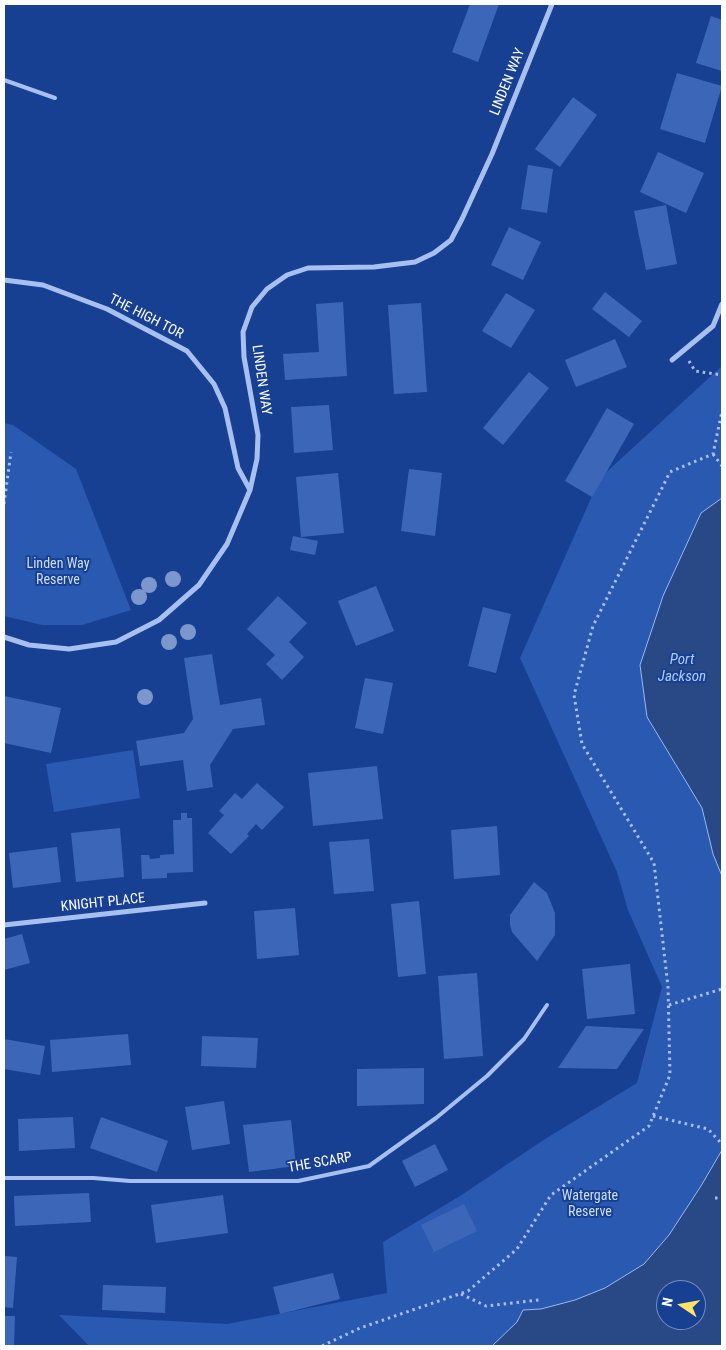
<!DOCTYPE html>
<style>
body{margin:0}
#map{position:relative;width:726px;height:1350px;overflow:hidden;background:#174093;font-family:"Roboto Condensed",sans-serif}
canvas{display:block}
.frame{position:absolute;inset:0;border:5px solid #fff;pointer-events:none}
.north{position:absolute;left:656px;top:1280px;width:50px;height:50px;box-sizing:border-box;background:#174093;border:1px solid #748cbe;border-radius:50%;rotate:282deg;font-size:14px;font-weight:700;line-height:20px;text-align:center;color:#fff}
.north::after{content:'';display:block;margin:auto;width:18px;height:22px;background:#ffe366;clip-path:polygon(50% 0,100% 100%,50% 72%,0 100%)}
</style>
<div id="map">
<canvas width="726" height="1350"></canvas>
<div class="frame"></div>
<div class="north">N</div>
</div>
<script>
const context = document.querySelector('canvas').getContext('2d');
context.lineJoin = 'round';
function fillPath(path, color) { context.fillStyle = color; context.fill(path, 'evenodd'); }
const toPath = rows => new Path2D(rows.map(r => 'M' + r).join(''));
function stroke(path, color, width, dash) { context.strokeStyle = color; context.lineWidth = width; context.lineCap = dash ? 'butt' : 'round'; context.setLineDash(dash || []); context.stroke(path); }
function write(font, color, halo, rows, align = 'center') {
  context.font = font + ' "Roboto Condensed",sans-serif'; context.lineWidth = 4; context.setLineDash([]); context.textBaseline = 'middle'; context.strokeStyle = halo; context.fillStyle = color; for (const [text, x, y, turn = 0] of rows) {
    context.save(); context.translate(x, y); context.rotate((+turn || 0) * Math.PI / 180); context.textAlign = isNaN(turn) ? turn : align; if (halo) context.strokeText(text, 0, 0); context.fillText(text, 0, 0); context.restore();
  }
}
const green = toPath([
 [722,366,722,498,701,513,663,596,640,665,647,717,702,808,713,854,722,876,722,1150,701,1186,669,1235,644,1264,605,1288,575,1300,541,1309,523,1310,517,1322,492,1346,89,1346,59,1315,227,1324,387,1293,383,1242,460,1196,545,1139,637,1083,662,987,628,910,617,872,520,658,600,478],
 [4,423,13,425,76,469,131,610,82,625,42,625,4,616],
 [133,750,140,798,54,812,46,764]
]);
const water = toPath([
 [722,498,722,876,713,854,702,808,647,717,640,665,663,596,701,513,722,498],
 [722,1150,722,1346,492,1346,517,1322,523,1310,541,1309,575,1300,605,1288,644,1264,669,1235,701,1186,722,1150],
 [666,1290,696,1290,696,1320,666,1320,666,1290]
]);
const building = toPath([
 [470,4,499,4,478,62,452,52],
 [711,16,722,20,722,71,696,63],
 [677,73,722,86,705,143,660,129],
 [573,97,597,115,560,167,535,149],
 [658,152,704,173,686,213,640,192],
 [528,165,553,169,547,213,521,209],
 [666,205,677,264,646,270,634,211],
 [509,227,541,242,523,280,491,265],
 [605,292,642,321,629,337,592,309],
 [506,293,535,310,511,348,482,331],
 [343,302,347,376,285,380,283,354,319,352,316,304],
 [421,303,427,392,394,394,388,305],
 [615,339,627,367,576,387,565,360],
 [529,372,549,388,503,445,483,428],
 [329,405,333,450,294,453,291,407],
 [607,408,634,424,592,497,565,481],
 [409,469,442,473,435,536,401,531],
 [338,473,344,533,301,537,296,477],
 [293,536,318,541,315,555,290,550],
 [376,586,394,631,356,646,338,601],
 [278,596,307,623,289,642,304,657,282,680,266,664,275,655,247,629],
 [483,607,511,614,496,673,468,666],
 [212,654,220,705,261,698,265,725,233,729,210,765,213,787,187,791,183,760,140,766,136,741,184,733,193,719,184,658],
 [365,678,393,683,383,734,355,728],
 [4,696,61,708,51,753,4,743],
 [377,766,383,819,313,826,308,773],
 [257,783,284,807,262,830,256,824,247,834,249,836,231,854,208,833,224,815,219,811,235,793,242,799],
 [181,813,187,813,187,818,192,818,193,872,167,873,167,878,142,879,141,855,149,855,150,859,160,858,160,855,174,854,173,820,181,820],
 [497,826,500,875,454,879,451,830],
 [120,828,124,877,76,882,71,833],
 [369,839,374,891,334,894,329,842],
 [57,847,61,882,13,888,9,853],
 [534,882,547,893,555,913,555,935,537,961,512,932,510,924,510,915],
 [419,901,426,974,398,977,391,904],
 [295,908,299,955,257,959,254,911],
 [22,934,30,963,4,970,4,939],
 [630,964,635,1014,587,1019,582,969],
 [477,973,483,1056,444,1059,438,976],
 [586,1026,644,1029,617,1069,558,1068],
 [128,1034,131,1065,52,1072,50,1040],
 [202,1036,258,1038,256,1068,201,1066],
 [4,1039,45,1046,40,1075,4,1069],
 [424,1068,424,1104,357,1106,357,1069],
 [224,1101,230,1144,192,1150,185,1107],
 [73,1117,75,1148,19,1151,18,1119],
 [101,1117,168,1141,157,1172,90,1148],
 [291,1120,296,1166,249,1172,243,1125],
 [435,1144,448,1170,415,1187,402,1161],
 [89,1193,91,1222,15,1226,14,1196],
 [223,1195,228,1233,156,1243,151,1205],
 [464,1204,477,1231,434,1252,421,1225],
 [4,1256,17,1257,13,1308,4,1307],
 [333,1273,340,1299,280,1314,273,1287],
 [103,1285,166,1287,165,1313,102,1310],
 [4,1316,15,1316,14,1346,4,1346]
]);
const path = toPath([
 [689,361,695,371,722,375],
 [713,454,722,466],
 [4,504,11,452],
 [669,1005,722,989],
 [653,1116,708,1129,722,1144],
 [715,1198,722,1198],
 [461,1294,486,1306,539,1300],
 [322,1346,360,1328,468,1291,517,1249,551,1195,649,1126,670,1075,668,987,654,863,582,744,574,695,593,626,670,472,713,454,722,411]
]);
const service = toPath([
 [4,80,55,98],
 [4,1178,93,1178,130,1181,298,1181,369,1166,436,1118,487,1076,524,1039,547,1005]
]);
const minor = toPath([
 [4,280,43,285,107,309,187,351,214,384,225,408,238,468,250,490],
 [672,360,713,326,722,304],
 [4,637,29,645,69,649,116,642,159,620,199,585,227,544,250,490,257,459,258,435,244,357,243,332,252,307,267,289,287,275,308,268,374,267,415,262,434,253,451,240,462,219,492,154,552,4],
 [4,925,205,903]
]);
const trees = [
 [173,579],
 [149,585],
 [139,597],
 [188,632],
 [169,642],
 [145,697]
];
const streetNames = [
 ["LINDEN WAY",508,82,-68],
 ["THE HIGH TOR",146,317,27],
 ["LINDEN WAY",261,380,82],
 ["KNIGHT PLACE",103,903,-6],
 ["THE SCARP",320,1163,-10]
];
const parkNames = [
 ["Linden Way",58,564],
 ["Reserve",58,580],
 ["Watergate",590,1196],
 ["Reserve",590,1212]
];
const waterNames = [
 ["Port",682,660],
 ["Jackson",682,677]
];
fillPath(green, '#2a59b1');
fillPath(water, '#294886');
stroke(water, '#99baf3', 1);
fillPath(building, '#3c67b9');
stroke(path, '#a7c0f0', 3, [2.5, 4]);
stroke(service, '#a7c0f0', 4);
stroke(minor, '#a7c0f0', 5);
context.fillStyle = '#7c97cc';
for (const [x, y] of trees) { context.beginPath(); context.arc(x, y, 8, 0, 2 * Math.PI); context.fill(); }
write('14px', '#fff', '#174093', streetNames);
write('14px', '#cedefb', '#174093', parkNames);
write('italic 15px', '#b3cbf7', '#174093', waterNames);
</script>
